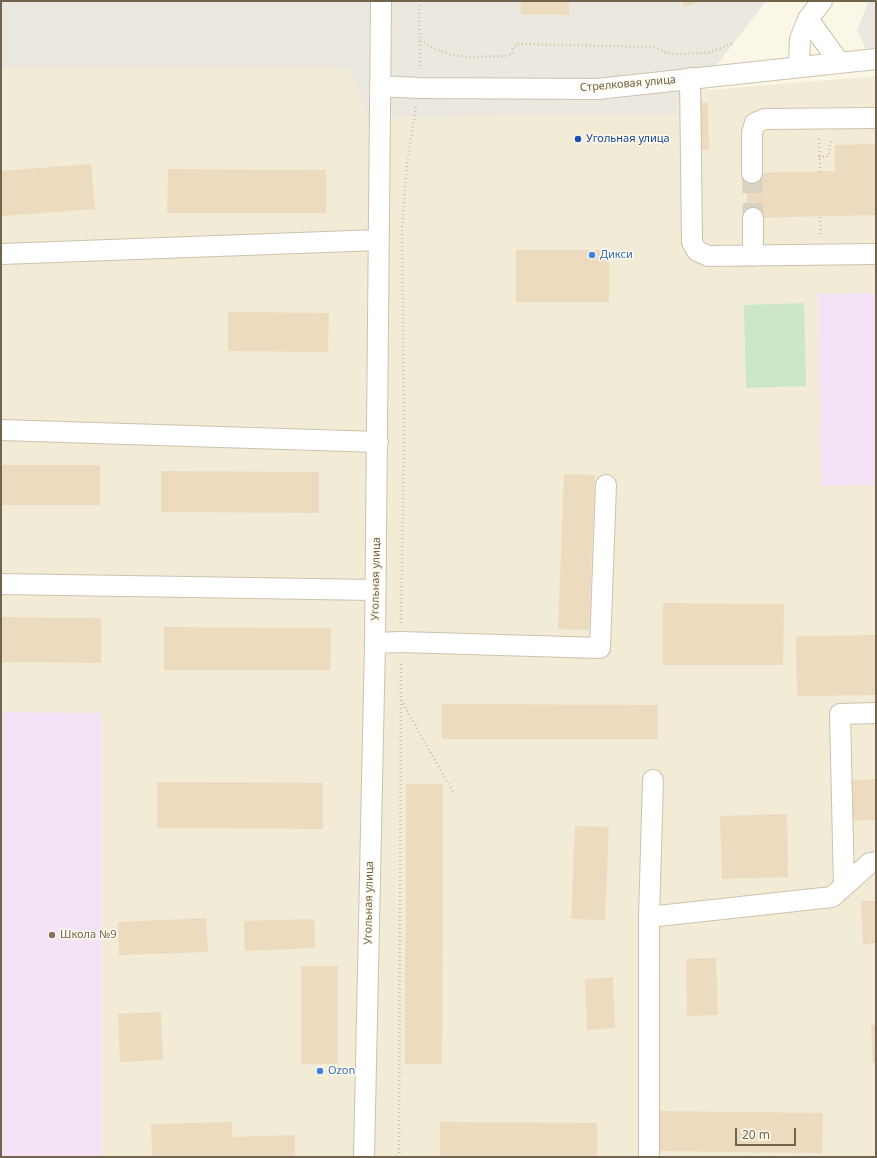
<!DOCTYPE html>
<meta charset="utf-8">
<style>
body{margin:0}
#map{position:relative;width:877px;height:1158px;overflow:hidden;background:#faf7e7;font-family:"Noto Sans",sans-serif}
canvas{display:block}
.frame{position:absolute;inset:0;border:2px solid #72634d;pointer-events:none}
.scale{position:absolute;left:735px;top:1128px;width:61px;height:18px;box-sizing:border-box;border:2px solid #72634d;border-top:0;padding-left:5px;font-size:12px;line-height:14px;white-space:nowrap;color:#72634d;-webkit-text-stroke:3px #fdfbed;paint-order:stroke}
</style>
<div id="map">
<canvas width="877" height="1158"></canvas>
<div class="frame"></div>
<div class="scale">20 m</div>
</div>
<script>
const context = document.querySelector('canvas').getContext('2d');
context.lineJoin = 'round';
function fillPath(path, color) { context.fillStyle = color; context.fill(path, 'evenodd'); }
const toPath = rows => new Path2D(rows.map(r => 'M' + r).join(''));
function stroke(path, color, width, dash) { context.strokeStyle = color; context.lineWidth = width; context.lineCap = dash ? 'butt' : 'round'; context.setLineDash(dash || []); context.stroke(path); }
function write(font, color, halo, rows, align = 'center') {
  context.font = font + ' "Noto Sans",sans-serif'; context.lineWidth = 3; context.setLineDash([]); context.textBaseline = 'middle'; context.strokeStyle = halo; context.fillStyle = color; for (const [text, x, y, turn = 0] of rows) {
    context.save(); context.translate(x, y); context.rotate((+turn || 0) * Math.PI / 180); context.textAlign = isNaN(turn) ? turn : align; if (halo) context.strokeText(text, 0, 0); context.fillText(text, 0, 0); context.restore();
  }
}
const residential = toPath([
 [1,69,350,69,367,118,678,115,679,100,692,87,709,90,876,76,876,1157,1,1157]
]);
const industrial = toPath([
 [1,1,766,1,720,61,679,100,678,115,367,118,350,69,1,69],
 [869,1,876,1,876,48,866,49,857,30]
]);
const education = toPath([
 [876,293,876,485,821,486,818,294],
 [1,712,102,713,102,1157,1,1157]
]);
const green = toPath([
 [804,303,806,386,746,388,744,305]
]);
const building = toPath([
 [521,1,569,1,569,15,521,14],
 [683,1,704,1,684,7],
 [691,103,708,103,709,150,692,150],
 [876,144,876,215,747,218,747,173,835,171,835,145],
 [91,164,95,209,1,216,1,171],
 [168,169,326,170,326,213,167,213],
 [516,250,609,250,609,302,516,302],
 [228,312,329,313,328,352,228,351],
 [1,465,100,465,100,505,1,505],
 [161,471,319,472,319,513,161,512],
 [564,474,595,475,589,630,558,629],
 [663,603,784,604,783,665,663,665],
 [1,617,101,618,101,663,1,662],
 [164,627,331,628,330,670,164,670],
 [876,635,876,695,797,696,796,636],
 [442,704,658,705,658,739,442,739],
 [876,779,876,820,853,821,852,780],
 [157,782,323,783,323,829,157,828],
 [406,784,443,784,442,1064,405,1064],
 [787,814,788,877,722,879,720,816],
 [575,826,609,827,605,920,571,919],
 [861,901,876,901,876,943,863,944],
 [206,918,208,952,119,955,118,922],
 [314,919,315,948,245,951,244,921],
 [716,958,718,1015,687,1016,686,959],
 [301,966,338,966,338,1064,301,1064],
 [613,977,615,1028,587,1030,585,979],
 [161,1012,163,1060,120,1062,118,1014],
 [876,1024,876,1063,873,1063,871,1025],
 [659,1111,823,1113,822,1153,659,1151],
 [232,1122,232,1137,295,1135,295,1157,152,1157,151,1124],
 [440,1122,597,1123,597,1157,440,1157]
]);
const minorTunnel = toPath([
 [752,173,753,218]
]);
const path = toPath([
 [419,1,420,68],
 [421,40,433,48,449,54,467,57,507,56,512,54,513,47,518,44,654,47,667,53,676,54,708,53,732,44],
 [819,139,820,172],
 [819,157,829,156,830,144,833,139],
 [820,217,821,234],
 [401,623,404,436,402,229,407,163,416,107],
 [401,700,453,792],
 [399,1157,401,662]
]);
const minor = toPath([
 [808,19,839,62],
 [799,66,800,39,808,19,822,1],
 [690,78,692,242,697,251,708,256,876,254],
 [380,86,419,88,597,89,876,59],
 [752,173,752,133,755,123,765,119,876,118],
 [753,218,753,256],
 [1,254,379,240],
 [1,430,378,442],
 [1,584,375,590],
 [375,643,401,642,600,648,606,485],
 [844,886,840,714,876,713],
 [649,917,832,897,870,863,876,862],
 [364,1157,375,643,381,1],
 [649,1157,649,917,653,780]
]);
const markers = [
 [578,139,4,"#1a4fb4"],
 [592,255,4,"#3f7fe0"],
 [52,935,4,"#8d6e63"],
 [320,1071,4,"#3f7fe0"]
];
const streetNames = [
 ["Стрелковая улица",628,84,-5],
 ["Угольная улица",376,579,-89],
 ["Угольная улица",369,903,-89]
];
const transitNames = [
 ["Угольная улица",586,139]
];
const shopNames = [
 ["Дикси",600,255],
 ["Ozon",328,1071]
];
const educationNames = [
 ["Школа №9",60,935]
];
fillPath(residential, '#f2ebd6');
fillPath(industrial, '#ebe8e0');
fillPath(education, '#f4e3f7');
fillPath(green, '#cce7c6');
fillPath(building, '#ecdbbf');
stroke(minorTunnel, '#d8d2c0', 20, [20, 10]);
stroke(minor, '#ccc2ae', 22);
stroke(path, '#d3c1a4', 2.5, [1, 3]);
stroke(minor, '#fff', 20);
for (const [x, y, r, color] of markers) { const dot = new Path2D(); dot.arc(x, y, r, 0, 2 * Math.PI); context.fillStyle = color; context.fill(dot); stroke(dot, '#fdfbed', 1.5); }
write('11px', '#72634d', '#fdfbed', streetNames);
write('11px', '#164399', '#fdfbed', transitNames, 'left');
write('11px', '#366cbe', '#fdfbed', shopNames, 'left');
write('11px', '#785e54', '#fdfbed', educationNames, 'left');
</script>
